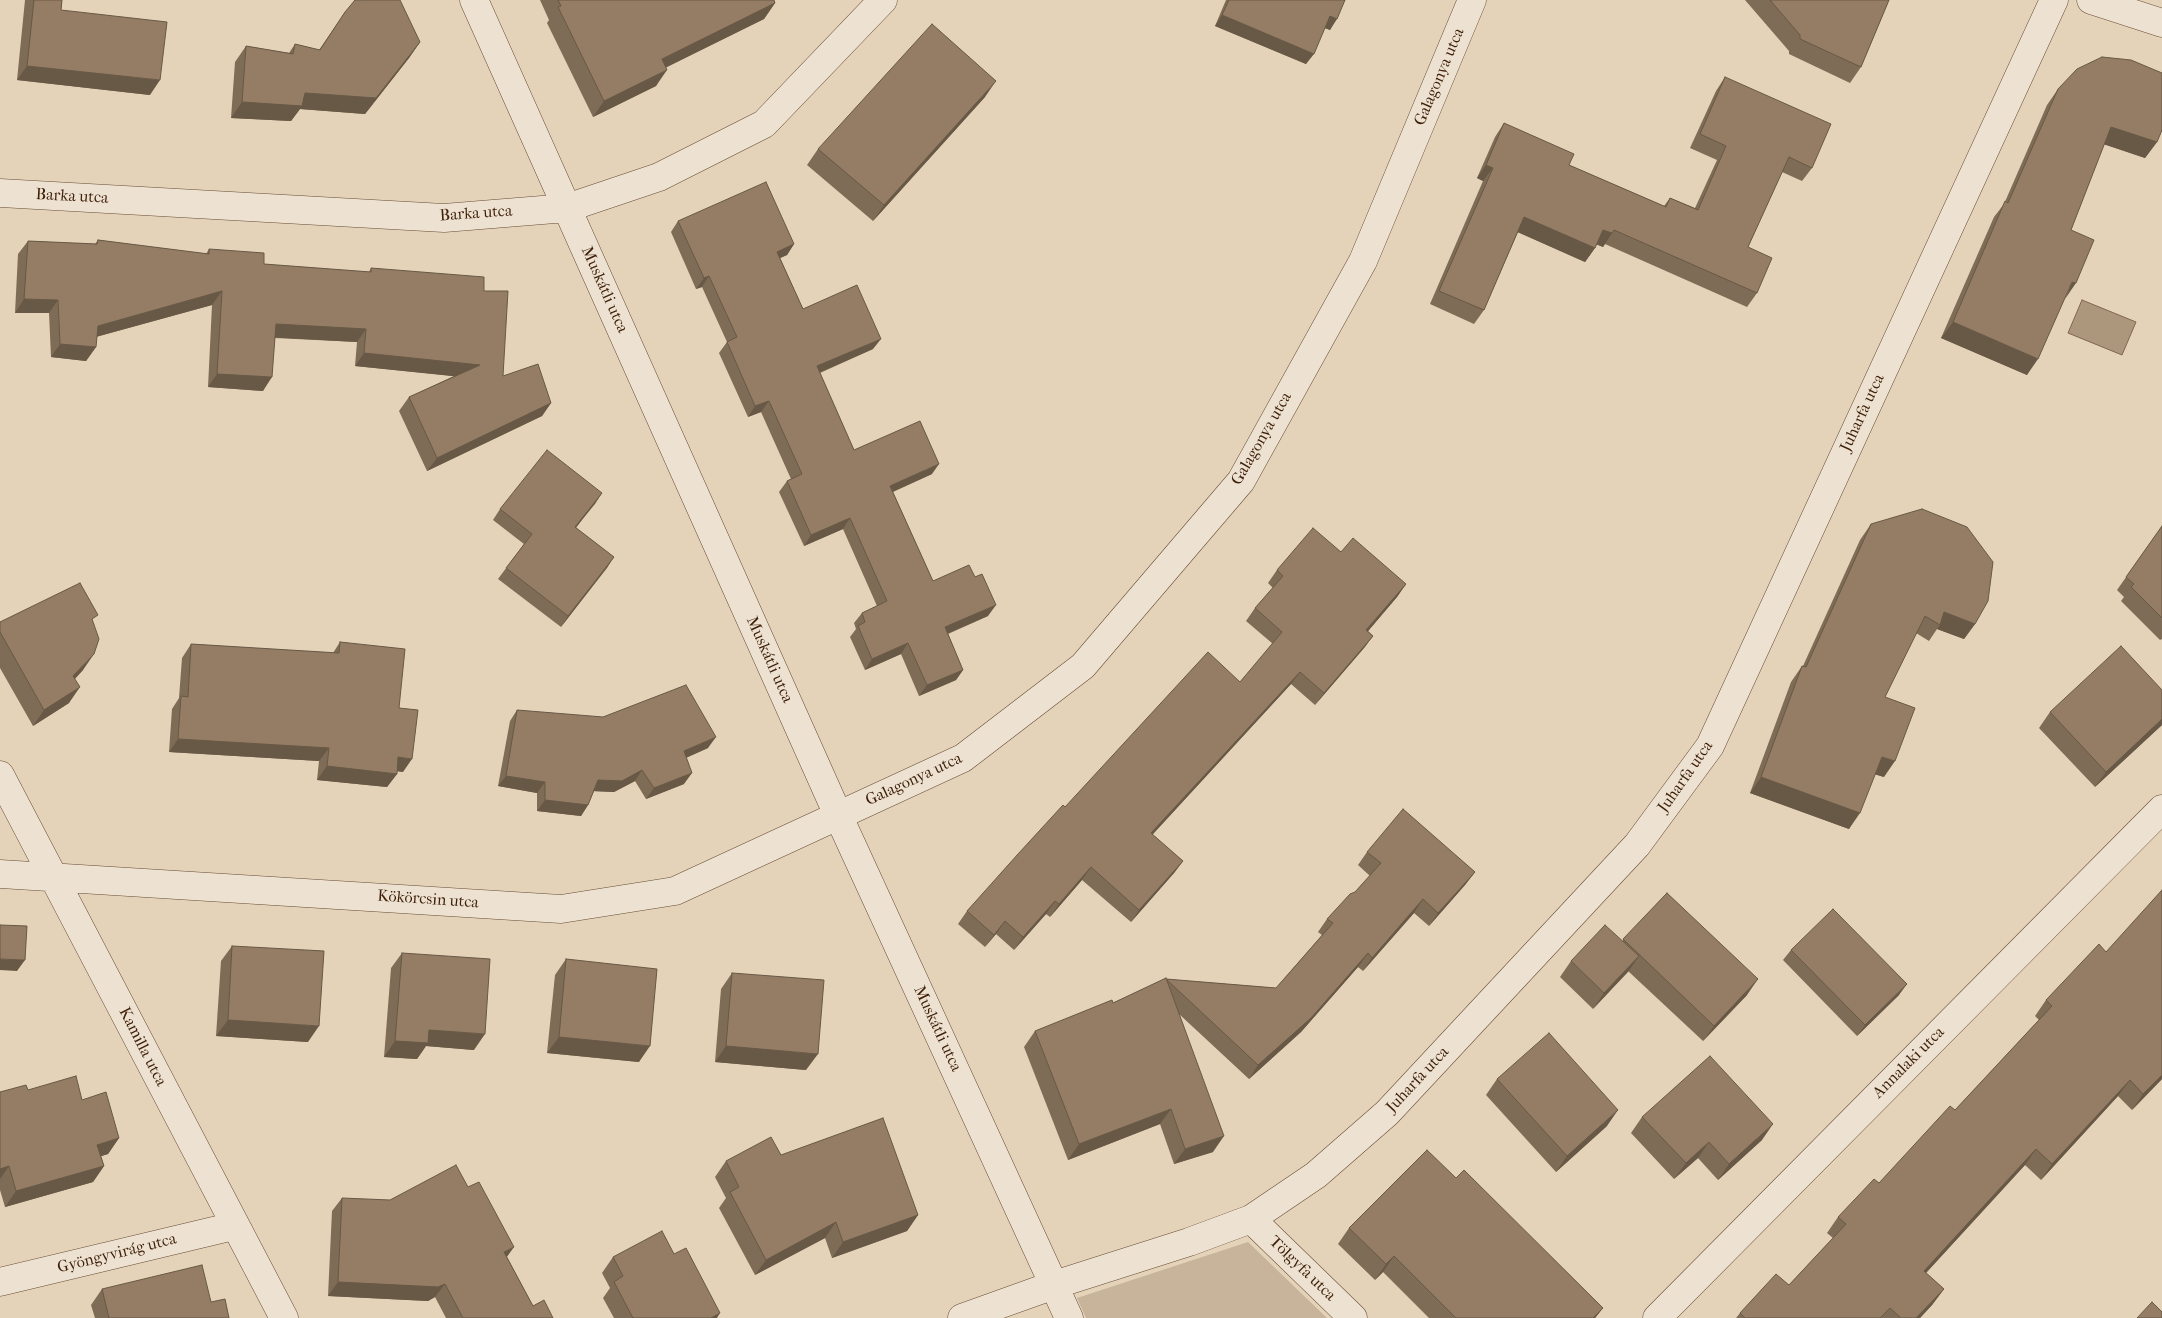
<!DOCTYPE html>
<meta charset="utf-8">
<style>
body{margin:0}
canvas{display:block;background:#e4d3b9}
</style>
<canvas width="2162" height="1318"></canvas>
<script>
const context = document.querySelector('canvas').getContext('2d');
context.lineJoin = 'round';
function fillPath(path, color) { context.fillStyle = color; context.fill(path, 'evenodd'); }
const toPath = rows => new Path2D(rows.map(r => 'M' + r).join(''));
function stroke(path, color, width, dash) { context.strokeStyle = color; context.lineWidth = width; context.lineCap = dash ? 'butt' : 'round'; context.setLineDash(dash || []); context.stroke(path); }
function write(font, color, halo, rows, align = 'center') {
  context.font = font + ' "IM FELL French Canon",serif'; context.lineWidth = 4.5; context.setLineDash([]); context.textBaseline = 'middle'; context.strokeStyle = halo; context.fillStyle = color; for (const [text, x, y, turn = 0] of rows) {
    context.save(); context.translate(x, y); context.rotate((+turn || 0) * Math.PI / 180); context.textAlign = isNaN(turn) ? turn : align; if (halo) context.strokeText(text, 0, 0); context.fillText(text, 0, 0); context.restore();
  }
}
const green = toPath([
 [1248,1242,1327,1318,1086,1318,1077,1298]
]);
const water = toPath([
 [2082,300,2136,322,2122,355,2068,333,2082,300]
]);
const street = toPath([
 [474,0,838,815,1069,1318],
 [2091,0,2162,23],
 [0,193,444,218,567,208,659,177,764,124,883,0],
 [0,775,284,1318],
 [0,874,561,909,675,891,963,758,1083,666,1241,481,1363,261,1472,0],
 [1251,1219,1353,1318],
 [0,1282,234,1226],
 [962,1318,1054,1285,1189,1242,1251,1219,1316,1175,1387,1113,1637,845,1710,746,2054,0],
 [1657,1318,2162,809]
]);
const wall = toPath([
 [25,0,62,0,61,10,150,95,17,80],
 [540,0,774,0,775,3,764,19,666,67,656,86,593,117,547,23,549,20],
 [1226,0,1345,0,1330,30,1325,28,1306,64,1215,26],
 [1745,0,1889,0,1861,67,1850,83,1789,54,1789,51],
 [345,12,420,42,409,58,365,114,300,109,291,121,231,118,235,62,246,46,289,53,295,44,319,50],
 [1725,77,1812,168,1802,181,1782,172,1748,247,1757,293,1747,307,1605,244,1603,247,1596,244,1595,248,1585,262,1518,232,1484,310,1474,324,1430,304,1483,181,1477,178,1495,137,1504,123,1569,165,1664,206,1670,198,1695,208,1717,160,1690,148,1716,91],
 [2058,89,2157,142,2145,158,2104,144,2071,230,2064,299,2027,375,1941,338,1994,217,2004,204,2047,105],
 [985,97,873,221,807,165,818,149],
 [678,221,794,244,787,255,780,258,803,309,873,349,820,373,854,450,932,474,893,492,933,581,988,616,948,634,963,670,956,680,919,696,901,654,865,670,850,637,856,629,854,623,862,613,877,606,843,529,804,546,779,492,787,481,791,479,761,412,748,417,719,353,727,342,702,287,696,289,671,232],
 [98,240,206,254,209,249,264,264,369,272,371,268,484,291,503,376,551,403,542,416,427,471,399,411,409,397,454,376,355,366,357,342,275,338,263,391,208,387,212,305,96,337,96,347,86,361,51,357,49,313,15,313,18,254,28,241,95,244],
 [602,493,576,528,614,557,561,627,498,579,524,544,493,520,500,509],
 [1871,524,1975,624,1964,639,1937,629,1929,641,1916,633,1885,697,1884,777,1875,774,1849,829,1750,793,1791,682,1802,666,1803,666,1860,540],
 [2162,526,2162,639,2160,640,2121,601,2124,597,2117,590],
 [1341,552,1406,584,1397,597,1368,631,1373,636,1364,648,1315,705,1291,684,1152,835,1183,861,1174,873,1131,922,1082,880,1050,917,1046,914,1014,950,996,934,985,947,958,924,967,911,1065,807,1240,682,1273,644,1246,621,1255,608,1273,588,1268,583,1277,570],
 [0,622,93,622,83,670,75,679,69,703,33,726,0,668],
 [340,642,399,708,403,772,397,771,397,774,387,787,317,780,319,761,169,752,172,709,179,698,182,658,191,644,333,653],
 [517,710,708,748,686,758,684,784,646,799,635,781,614,792,594,791,588,805,581,816,537,811,537,793,498,786,510,721],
 [2050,712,2162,725,2095,787,2039,728],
 [1367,852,1475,872,1465,885,1429,926,1414,913,1363,971,1358,967,1301,1032,1249,1079,1179,1014,1213,1152,1174,1164,1160,1124,1068,1160,1024,1047,1035,1031,1113,1003,1166,979,1276,988,1322,935,1318,932,1327,919,1355,892,1370,876,1358,865],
 [1667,893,1747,995,1703,1041,1628,971,1593,1009,1560,977,1571,961,1622,941],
 [232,946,308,1042,216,1036,221,961],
 [1791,950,1899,995,1857,1036,1783,960],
 [402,953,474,1050,426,1046,417,1059,384,1057,391,968],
 [566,959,639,1062,547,1053,555,975],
 [732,973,806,1070,715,1062,721,989],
 [2046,1000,2162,1079,2132,1110,2118,1096,2041,1180,2025,1165,1926,1273,1944,1289,1932,1305,1920,1318,1736,1318,1740,1313,1789,1285,1833,1238,1827,1233,1838,1217,1879,1183,1955,1110,2039,1020,2035,1016],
 [1497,1079,1607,1126,1556,1172,1486,1095],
 [28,1090,82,1100,119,1138,108,1154,101,1156,104,1166,93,1182,5,1207,0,1190,0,1092],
 [1642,1117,1762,1140,1718,1180,1698,1158,1674,1179,1631,1133],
 [781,1155,918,1215,907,1231,832,1258,825,1238,755,1275,719,1208,726,1198,715,1177,726,1161],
 [1456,1178,1603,1308,1595,1318,1429,1318,1383,1272,1375,1280,1338,1244,1349,1228],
 [342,1198,507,1257,533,1306,553,1318,446,1318,435,1297,428,1301,328,1296,332,1211],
 [674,1254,717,1318,614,1318,603,1298,610,1288,602,1273,613,1257],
 [102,1289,211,1302,229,1318,95,1318,91,1305]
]);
const shadedWall = toPath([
 [775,3,764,19,651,75,662,59],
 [1222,15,1314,54,1306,64,1215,26],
 [1330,16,1337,19,1330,30,1322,27],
 [420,42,409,58,365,114,300,109,291,121,231,118,242,102,305,93],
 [27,66,160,80,150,95,17,80],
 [667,70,656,86,593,117,604,101],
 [996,81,985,97,873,221,884,205],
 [2111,127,2157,142,2145,158,2100,143],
 [1486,165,1493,168,1483,181,1477,178],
 [1524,217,1595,248,1585,262,1515,231],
 [1603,230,1612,233,1603,247,1593,243],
 [794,244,787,255,769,263,777,252],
 [709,276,702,287,696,289,704,278],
 [2072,282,2076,283,2065,299],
 [222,291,212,305,88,339,98,326],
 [24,299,58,300,49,313,15,313],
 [1953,322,2038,359,2027,375,1941,338],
 [276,324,366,329,357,342,266,337],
 [881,339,873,349,809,377,817,366],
 [60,344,96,347,86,361,51,357],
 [364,353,480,365,471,378,355,366],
 [217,374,272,377,263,391,208,387],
 [769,401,761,412,748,417,755,406],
 [551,403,542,416,427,471,437,458],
 [939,464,932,474,883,496,890,486],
 [602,493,595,504,567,538,575,527],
 [850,518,843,529,804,546,811,535],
 [614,557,607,568,561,627,568,616],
 [1406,584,1397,597,1358,643,1366,630],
 [996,605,988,616,937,638,945,627],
 [1944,612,1975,624,1964,639,1937,629,1940,625],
 [1373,636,1364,648,1315,705,1324,693],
 [908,643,901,654,865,670,872,659],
 [94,654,83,670,62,692,73,676],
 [963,670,956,680,919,696,927,685],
 [1300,672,1291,684,1142,846,1151,833],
 [80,687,69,703,33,726,44,710],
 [2162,719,2162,725,2095,787,2106,772],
 [716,737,708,748,676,762,684,751],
 [178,739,329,748,319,761,169,752],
 [398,757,412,759,403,772,389,770],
 [1882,757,1895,761,1884,777,1870,773],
 [327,766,397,774,387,787,317,780],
 [642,770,635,781,614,792,590,791,598,780],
 [692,773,684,784,646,799,654,788],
 [506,776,545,782,537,793,498,786],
 [1761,777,1860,813,1849,829,1750,793],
 [545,800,588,805,581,816,537,811],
 [1183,861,1174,873,1131,922,1139,910],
 [1091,867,1082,880,1050,917,1059,904],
 [1475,872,1465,885,1429,926,1438,913],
 [1423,899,1414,913,1363,971,1372,958],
 [1055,901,1046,914,1014,950,1023,937],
 [1005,921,996,934,985,947,994,935],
 [1368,953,1358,967,1301,1032,1249,1079,1258,1065],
 [1639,956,1628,972,1593,1009,1604,993],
 [0,959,25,960,17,971,0,970],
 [1758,979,1747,995,1703,1041,1714,1026],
 [1907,984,1899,995,1857,1036,1865,1025],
 [228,1020,319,1026,308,1042,216,1036],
 [429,1030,485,1034,474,1050,426,1046,417,1059,384,1057,395,1041],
 [559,1037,650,1046,639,1062,547,1053],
 [726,1046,818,1054,806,1070,715,1062],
 [2162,1075,2162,1079,2132,1110,2143,1094],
 [2130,1080,2118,1096,2041,1180,2052,1164],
 [1171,1109,1160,1124,1068,1160,1079,1144],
 [1618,1110,1607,1126,1556,1172,1567,1156],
 [1773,1124,1762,1140,1718,1180,1729,1164],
 [1224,1136,1213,1152,1174,1164,1185,1149],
 [119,1138,108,1154,86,1161,97,1145],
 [1709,1142,1698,1158,1674,1179,1686,1163],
 [2036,1149,2025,1165,1913,1287,1924,1271],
 [9,1166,0,1179,0,1169],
 [104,1166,93,1182,5,1207,16,1191],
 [918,1215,907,1231,832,1258,843,1242],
 [836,1222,825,1238,755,1275,766,1260],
 [514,1247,504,1261,504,1252],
 [1394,1256,1383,1272,1375,1280,1386,1264],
 [338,1282,445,1284,435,1297,428,1301,328,1296],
 [1944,1289,1932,1305,1920,1318,1916,1318],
 [1603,1308,1595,1318,1593,1318],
 [720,1313,717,1318,711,1318]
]);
const building = toPath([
 [34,0,62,0,61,10,167,22,160,80,27,66,34,0],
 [355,0,400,0,420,42,376,98,305,93,302,106,242,102,246,46,293,54,295,44,320,50,345,12,355,0],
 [558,0,774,0,775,3,662,59,667,70,604,101,558,7,561,6,558,0],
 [1229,0,1345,0,1337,19,1330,16,1314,54,1222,15,1229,0],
 [1770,0,1889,0,1861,67,1800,39,1800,35,1770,0],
 [932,24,996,81,884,205,818,149,932,24],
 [2102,57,2131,60,2162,73,2162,130,2157,142,2111,127,2071,230,2094,240,2076,283,2072,282,2038,359,1953,322,2005,201,2008,203,2058,89,2077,69,2102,57],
 [1725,77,1831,124,1812,168,1789,157,1748,247,1772,258,1757,293,1614,230,1612,233,1603,230,1595,248,1524,217,1484,310,1439,291,1493,168,1486,165,1504,123,1574,154,1569,165,1666,207,1670,198,1698,210,1726,146,1700,134,1725,77],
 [766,182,794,244,777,252,803,309,857,285,881,339,817,366,854,450,920,421,939,464,890,486,933,581,969,565,975,577,982,574,996,605,945,627,963,670,927,685,908,643,872,659,858,626,865,622,862,613,887,601,850,518,811,535,787,481,802,474,769,401,755,406,727,342,737,337,709,276,704,278,678,221,766,182],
 [98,240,209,254,209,249,264,253,264,264,371,272,371,268,484,277,484,291,508,291,503,376,538,364,551,403,437,458,409,397,480,365,364,353,366,329,276,324,272,377,217,374,222,291,98,326,96,347,60,344,58,300,24,299,28,241,97,244,98,240],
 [547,450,602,493,575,527,614,557,568,616,506,568,532,534,500,509,547,450],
 [1922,509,1967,527,1993,562,1988,601,1975,624,1944,612,1940,625,1925,616,1885,697,1915,708,1895,761,1882,757,1860,813,1761,777,1802,666,1806,667,1871,524,1922,509],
 [2162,526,2162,618,2131,587,2134,584,2126,577,2162,526],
 [1313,528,1341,552,1353,538,1406,584,1366,630,1373,636,1324,693,1300,672,1151,833,1183,861,1139,910,1091,867,1059,904,1055,901,1023,937,1005,921,994,935,967,911,1018,854,1063,805,1065,807,1208,652,1240,682,1282,632,1255,608,1283,576,1277,570,1313,528],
 [80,583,98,615,92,619,99,639,94,654,73,676,80,687,44,710,0,632,0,622,80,583],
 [340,642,405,649,399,708,418,710,412,759,398,757,397,774,327,766,329,748,178,739,181,696,188,697,191,644,339,653,340,642],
 [2121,646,2162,690,2162,719,2106,772,2050,712,2121,646],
 [686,685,716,737,684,751,692,773,654,788,642,770,622,781,598,780,588,805,545,800,545,782,506,776,517,710,603,717,686,685],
 [1403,809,1475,872,1438,913,1423,899,1372,958,1368,953,1311,1018,1258,1065,1166,979,1276,988,1333,923,1327,919,1350,894,1355,892,1381,863,1367,852,1403,809],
 [2162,890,2162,1075,2143,1094,2130,1080,2052,1164,2036,1149,1924,1271,1944,1289,1916,1318,1901,1318,1890,1308,1880,1318,1745,1318,1740,1313,1776,1274,1789,1285,1846,1224,1838,1217,1874,1179,1879,1183,1950,1106,1955,1110,2052,1006,2046,1000,2099,944,2106,952,2162,890],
 [1667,893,1758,979,1714,1026,1623,939,1667,893],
 [1833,909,1907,984,1865,1025,1791,950,1833,909],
 [0,925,27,926,25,960,0,959,0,925],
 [1605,925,1639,956,1604,993,1571,961,1605,925],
 [232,946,324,951,319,1026,228,1020,232,946],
 [402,953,490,959,485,1034,429,1030,428,1043,395,1041,402,953],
 [566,959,657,969,650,1046,559,1037,566,959],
 [732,973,824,980,818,1054,726,1046,732,973],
 [1166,978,1224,1136,1185,1149,1171,1109,1079,1144,1035,1031,1112,1000,1113,1003,1166,978],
 [1549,1033,1618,1110,1567,1156,1497,1079,1549,1033],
 [1710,1056,1773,1124,1729,1164,1709,1142,1686,1163,1642,1117,1710,1056],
 [76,1076,82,1100,106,1092,119,1138,97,1145,104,1166,16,1191,9,1166,0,1169,0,1092,26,1085,28,1090,76,1076],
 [883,1118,918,1215,843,1242,836,1222,766,1260,730,1192,739,1187,726,1161,771,1137,781,1155,883,1118],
 [1427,1150,1456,1178,1464,1170,1603,1308,1593,1318,1456,1318,1394,1256,1386,1264,1349,1228,1427,1150],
 [456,1165,468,1187,479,1182,514,1247,504,1252,533,1306,544,1300,553,1318,463,1318,445,1284,438,1287,338,1282,342,1198,390,1200,456,1165],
 [662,1231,674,1254,686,1248,720,1313,711,1318,633,1318,614,1282,623,1276,613,1257,662,1231],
 [202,1265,211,1302,225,1299,229,1318,109,1318,102,1289,202,1265],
 [2152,1302,2162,1312,2162,1318,2137,1318,2152,1302]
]);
const streetNames = [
 ["Galagonya utca",1440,77,-67],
 ["Barka utca",72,197,3],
 ["Barka utca",476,214,-4],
 ["Muskátli utca",604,290,66],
 ["Juharfa utca",1863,413,-65],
 ["Galagonya utca",1262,439,-60],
 ["Muskátli utca",769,660,66],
 ["Juharfa utca",1686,777,-55],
 ["Galagonya utca",914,780,-25],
 ["Kökörcsin utca",428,900,4],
 ["Muskátli utca",937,1029,65],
 ["Kamilla utca",142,1047,63],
 ["Annalaki utca",1909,1063,-45],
 ["Juharfa utca",1418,1080,-47],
 ["Gyöngyvirág utca",117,1254,-14],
 ["Tölgyfa utca",1302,1269,44]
];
fillPath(green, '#c8b49b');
fillPath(water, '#ac967c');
stroke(water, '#80664d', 1);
stroke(street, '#684c34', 29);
stroke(street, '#ede2d2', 28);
fillPath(wall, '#7f6c56');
fillPath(shadedWall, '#685846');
fillPath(building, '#947d64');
stroke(building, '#685846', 1);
write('16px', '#3e1f07', '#ede2d2', streetNames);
</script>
